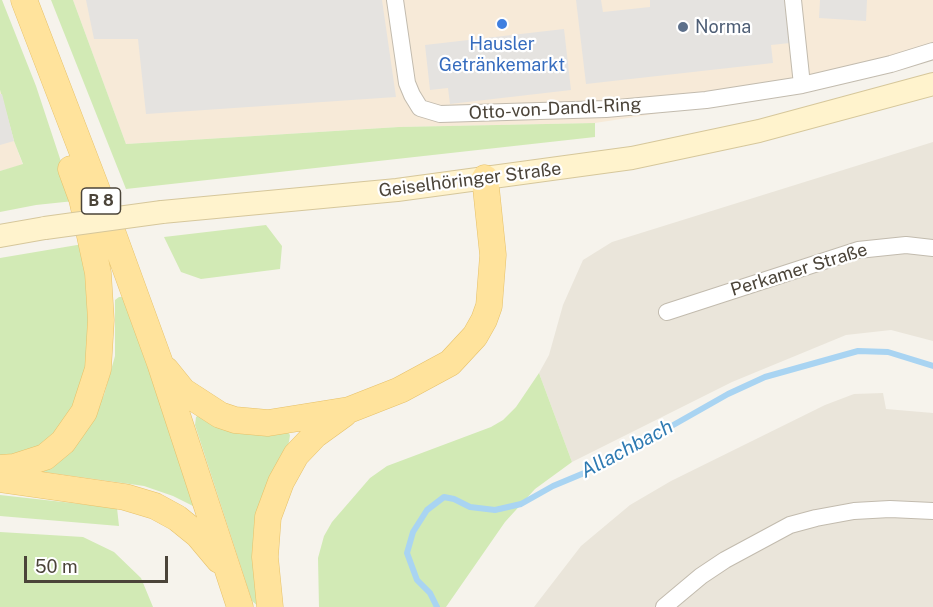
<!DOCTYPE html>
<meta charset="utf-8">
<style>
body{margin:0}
#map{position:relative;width:933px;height:607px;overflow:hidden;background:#f6f3ec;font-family:"Public Sans",sans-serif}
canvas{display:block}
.scale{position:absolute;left:24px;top:556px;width:144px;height:27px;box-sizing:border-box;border:3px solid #4b4439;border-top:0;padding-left:8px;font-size:18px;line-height:21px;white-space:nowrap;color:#4b4439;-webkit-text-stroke:4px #fff;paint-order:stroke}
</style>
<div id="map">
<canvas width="933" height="607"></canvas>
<div class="scale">50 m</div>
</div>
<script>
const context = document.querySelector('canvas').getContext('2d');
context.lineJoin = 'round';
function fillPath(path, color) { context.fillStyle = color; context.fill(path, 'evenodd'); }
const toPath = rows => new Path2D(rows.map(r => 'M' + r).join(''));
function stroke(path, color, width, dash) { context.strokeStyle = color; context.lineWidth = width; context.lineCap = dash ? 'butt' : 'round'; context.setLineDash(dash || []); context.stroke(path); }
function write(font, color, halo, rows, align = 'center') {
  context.font = font + ' "Public Sans",sans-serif'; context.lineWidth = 4.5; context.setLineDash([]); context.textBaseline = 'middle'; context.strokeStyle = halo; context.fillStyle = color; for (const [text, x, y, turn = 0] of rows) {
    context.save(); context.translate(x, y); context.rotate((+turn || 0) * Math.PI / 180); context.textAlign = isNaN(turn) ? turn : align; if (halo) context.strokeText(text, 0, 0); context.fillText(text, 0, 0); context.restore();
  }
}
const residential = toPath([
 [933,142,933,341,891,330,846,335,732,382,572,462,539,373,549,355,563,305,583,260,612,242],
 [883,393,886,409,933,413,933,607,534,607,581,546,630,505,671,481,825,405,854,394]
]);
const commercial = toPath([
 [73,0,933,0,933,57,772,96,595,123,399,127,126,144],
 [0,90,14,141,23,165,0,171]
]);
const green = toPath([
 [0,0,2,0,36,86,74,201,36,205,0,212,0,171,23,164,14,141,0,90],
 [51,0,73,0,126,144,399,127,595,123,595,137,126,189],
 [266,225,282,246,280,269,201,279,181,272,164,237],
 [83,244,93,338,74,408,54,434,38,447,0,458,0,258],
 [119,297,124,297,195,500,193,506,173,496,144,486,44,472,43,468,90,421,104,395,115,356,115,300],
 [539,373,572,462,535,489,505,522,446,607,319,607,318,558,324,536,332,522,370,478,387,466,491,427,503,420,516,407],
 [199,415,287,431,290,435,289,442,283,455,259,607,252,601,195,425,196,417],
 [0,495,117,508,119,526,0,516],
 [0,532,83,537,114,552,141,578,153,607,0,607]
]);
const parking = toPath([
 [86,0,382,0,396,97,146,114,138,39,94,39],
 [576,0,601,0,603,12,650,7,650,0,785,0,790,43,771,45,773,63,586,84],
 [820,0,867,0,866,21,819,18],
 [564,29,571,90,450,104,448,88,430,90,425,45],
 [0,94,2,94,14,141,0,145]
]);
const stream = toPath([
 [437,607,430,593,417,580,407,553,413,532,427,510,444,497,454,499,470,507,495,510,521,504,553,486,601,466,728,394,765,377,858,351,888,352,933,366]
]);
const minor = toPath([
 [395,0,407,83,412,95,420,108,440,114,606,109,706,100,802,85,891,64,933,51],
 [793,0,802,85],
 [667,312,858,250,906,245,933,248],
 [664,607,701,576,725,560,790,525,816,518,854,511,890,509,933,511]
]);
const secondary = toPath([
 [162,212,397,190,632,158,759,131,933,84],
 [0,236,45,228]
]);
const primary = toPath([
 [24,0,97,190,160,363,240,607],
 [166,370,183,391,220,415,235,420,268,423,349,410,400,390,450,363,475,336,484,320,489,306,493,255,485,178],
 [0,468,14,467,45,457,63,442,84,412,98,369,101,320,98,273,82,199,71,169],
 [0,479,125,497,155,506,177,518,198,535,219,560],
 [270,607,265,557,268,517,281,482,296,455,315,435,344,414]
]);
const secondaryBridge = toPath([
 [45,228,162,212]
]);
const markers = [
 [502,24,6,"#3f7fe0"],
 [683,27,6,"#5c6f8a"]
];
const shields = [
 [101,201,39]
];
const shieldNames = [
 ["B 8",101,201]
];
const serviceNames = [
 ["Norma",695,27]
];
const shopNames = [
 ["Hausler",502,44],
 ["Getränkemarkt",502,65]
];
const streetNames = [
 ["Otto-von-Dandl-Ring",555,109,-3],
 ["Geiselhöringer Straße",470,180,-7],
 ["Perkamer Straße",799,270,-17]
];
const waterNames = [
 ["Allachbach",627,449,-28]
];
fillPath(residential, '#eae5da');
fillPath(commercial, '#f7ead8');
fillPath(green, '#d2eab5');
fillPath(parking, '#e5e3e0');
stroke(stream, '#a9d4f2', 6);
stroke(minor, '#c2bbae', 18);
stroke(secondary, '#d6c79b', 24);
stroke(primary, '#e6c16a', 27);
stroke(minor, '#fff', 16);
stroke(secondary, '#fff3cd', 22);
stroke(primary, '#ffe39c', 26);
stroke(secondaryBridge, '#d6c79b', 24, []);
stroke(secondaryBridge, '#fff3cd', 22);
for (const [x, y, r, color] of markers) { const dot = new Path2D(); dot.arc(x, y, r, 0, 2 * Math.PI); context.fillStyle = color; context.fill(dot); stroke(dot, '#fff', 2); }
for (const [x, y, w] of shields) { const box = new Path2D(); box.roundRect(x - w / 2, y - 13, w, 26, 4.5); context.fillStyle = '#fff'; context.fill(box); stroke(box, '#4b4439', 1.5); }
write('bold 16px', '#4b4439', null, shieldNames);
write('18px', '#4e5e75', '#fff', serviceNames, 'left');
write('18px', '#366cbe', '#fff', shopNames);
write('18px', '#4b4439', '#fff', streetNames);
write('italic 20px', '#2e7ab2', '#fff', waterNames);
</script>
